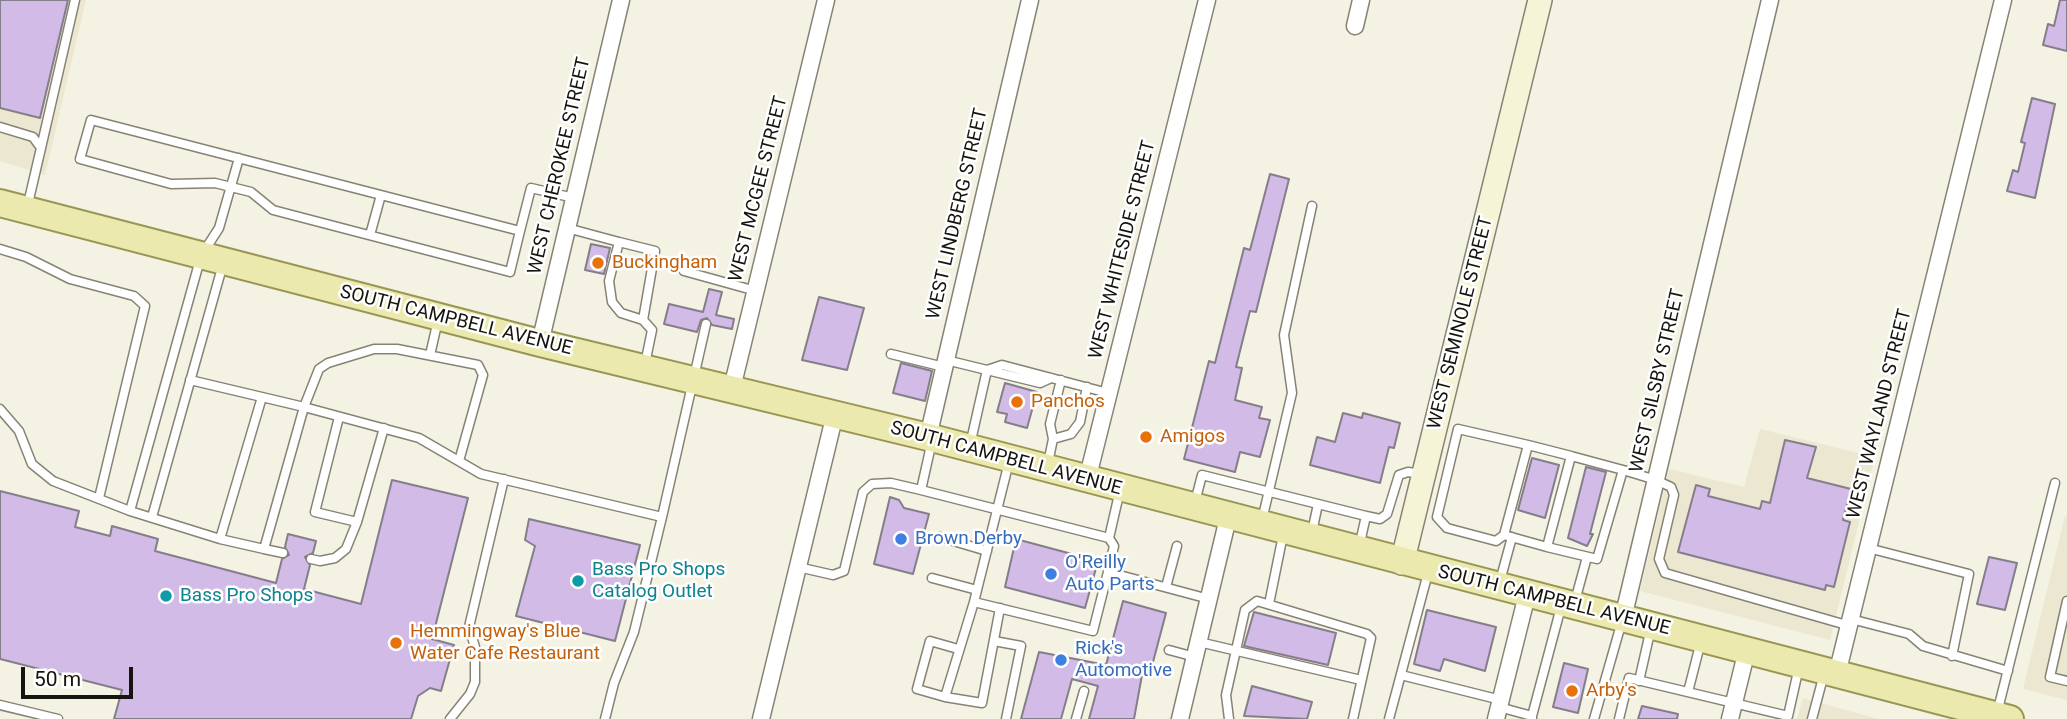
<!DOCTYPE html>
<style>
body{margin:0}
#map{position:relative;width:2067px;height:719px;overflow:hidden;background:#f4f2e2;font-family:Roboto,sans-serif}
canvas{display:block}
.scale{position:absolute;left:21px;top:667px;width:112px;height:32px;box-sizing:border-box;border:4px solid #15140e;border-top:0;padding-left:9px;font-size:21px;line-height:24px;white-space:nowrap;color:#15140e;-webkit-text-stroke:5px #fff;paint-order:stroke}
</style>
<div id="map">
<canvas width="2067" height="719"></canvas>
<div class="scale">50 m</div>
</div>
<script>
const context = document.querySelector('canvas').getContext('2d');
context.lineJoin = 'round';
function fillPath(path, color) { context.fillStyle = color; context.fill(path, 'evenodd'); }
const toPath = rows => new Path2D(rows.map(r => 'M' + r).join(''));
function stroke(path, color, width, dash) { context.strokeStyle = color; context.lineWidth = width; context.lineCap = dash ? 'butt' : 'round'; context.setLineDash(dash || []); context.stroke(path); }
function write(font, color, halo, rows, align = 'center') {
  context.font = font + ' Roboto,sans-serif'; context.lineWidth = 5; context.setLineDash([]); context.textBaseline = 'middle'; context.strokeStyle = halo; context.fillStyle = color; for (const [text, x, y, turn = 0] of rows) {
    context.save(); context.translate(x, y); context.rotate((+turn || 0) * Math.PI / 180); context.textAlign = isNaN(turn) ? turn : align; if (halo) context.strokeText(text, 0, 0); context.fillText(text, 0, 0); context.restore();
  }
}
const built = toPath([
 [0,0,86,0,45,175,0,161],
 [1760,429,1875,457,1830,640,1640,591,1669,469,1744,487],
 [2065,516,2067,517,2067,700,2023,689],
 [1803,698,1878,719,1797,719]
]);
const building = toPath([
 [0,0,68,0,40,118,0,108,0,0],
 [2060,0,2067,0,2067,51,2043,45,2048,24,2054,26,2060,0],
 [2032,98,2055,104,2035,198,2007,191,2013,170,2018,172,2025,143,2021,142,2032,98],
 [1270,174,1289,179,1256,312,1250,311,1236,367,1242,368,1235,400,1262,407,1259,418,1270,420,1260,457,1240,452,1235,472,1184,459,1209,361,1215,363,1244,248,1250,250,1270,174],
 [591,244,610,248,604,274,585,270,591,244],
 [709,289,722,292,716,315,734,319,732,329,712,325,707,318,701,320,697,332,664,324,669,304,703,312,709,289],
 [819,297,864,308,847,370,802,360,819,297],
 [901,363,932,371,925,401,893,393,901,363],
 [1005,383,1037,392,1027,428,1005,422,1007,414,997,412,1005,383],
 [1343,413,1362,418,1363,413,1400,423,1394,448,1389,447,1380,483,1310,465,1317,437,1335,442,1343,413],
 [1785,440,1816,447,1807,478,1851,489,1843,520,1850,522,1834,587,1826,585,1825,590,1678,552,1696,485,1710,489,1708,496,1760,509,1762,501,1770,503,1785,440],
 [1532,458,1559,465,1545,518,1518,510,1532,458],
 [1586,467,1606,472,1590,534,1593,534,1587,546,1568,538,1586,467],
 [392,480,468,498,432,639,454,645,441,691,430,688,418,696,411,719,114,719,122,690,0,659,0,491,79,511,75,527,110,536,112,526,158,539,155,551,276,583,282,559,289,555,285,547,288,534,316,541,313,553,305,557,310,565,304,589,361,604,392,480],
 [890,497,899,500,904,508,929,514,913,574,874,564,890,497],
 [529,519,640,545,615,641,516,616,535,546,525,540,529,519],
 [1016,539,1098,561,1085,608,1005,587,1016,539],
 [1989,557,2017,563,2005,610,1977,604,1989,557],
 [1123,601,1166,613,1149,677,1142,675,1134,719,1089,719,1098,686,1072,679,1061,719,1021,719,1039,652,1106,665,1123,601],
 [1427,610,1496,627,1485,671,1444,659,1440,671,1414,664,1427,610],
 [1254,612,1336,633,1328,665,1244,646,1254,612],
 [1564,663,1588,669,1578,713,1553,707,1564,663],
 [1252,686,1312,702,1307,719,1244,716,1252,686],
 [1642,706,1678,714,1677,719,1638,719,1642,706]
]);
const lane = toPath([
 [0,127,33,137,41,148,27,208],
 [41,148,75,0],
 [567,228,619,242,609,281,612,302,621,313,643,320,652,330,645,364],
 [520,231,91,120,80,159,171,184,215,183,251,192,273,210,510,272,520,231,531,188,574,198],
 [370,235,381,195],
 [619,242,655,251,643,320],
 [0,249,26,257,70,279,134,296,145,306,99,498],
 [684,271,756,291],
 [891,354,944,367],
 [430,355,438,320],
 [946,360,1040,383,1051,378],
 [190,380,304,407,319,369,328,363,374,349,397,349,478,365,483,375,459,461],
 [0,409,19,431,32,464,53,481,130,511,220,539,264,549,304,407,419,438,481,474,662,517,706,324],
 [339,417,315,512,357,522,384,428],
 [1053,439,1071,434,1080,422,1087,387],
 [932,441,921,490,1109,538,1114,546,1108,572,1209,599],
 [970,445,987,370,1002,365,1108,393],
 [1009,462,974,602,1093,631,1108,572],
 [1048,463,1053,439,1050,424,1061,380],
 [1623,470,1597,559,1547,547,1571,456,1623,470,1656,480,1671,487,1674,495,1659,559,1665,573,1850,626],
 [1195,502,1202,475,1366,516,1359,547],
 [130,511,201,256,219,228,239,158],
 [1366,516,1380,519,1387,514,1399,475,1408,472,1422,474],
 [152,517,223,264],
 [1262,520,1292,393,1284,335,1312,206],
 [1312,532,1318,504],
 [1504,535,1496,541,1447,528,1437,517,1458,429,1528,445],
 [940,537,987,551],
 [1109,538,1120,490],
 [220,539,262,397],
 [1547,547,1504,535,1528,445,1571,456],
 [1868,548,1969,574,1952,656],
 [264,549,283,553],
 [311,559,320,561,335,558,346,549,357,522],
 [798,567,833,575,844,571,863,492,872,484,891,483,921,490],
 [932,578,977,590],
 [1500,581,1512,537],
 [1166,587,1177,546],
 [1575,601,1587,557],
 [2067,601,2050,677,2067,681],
 [1269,604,1283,535],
 [1851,619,1909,634,1923,646,2008,671],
 [994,641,1021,646,1006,719],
 [1199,642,1361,680],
 [958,649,930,641,917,689,945,697,974,602],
 [1169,650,1195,657],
 [1401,675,1501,700],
 [1639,681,1651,628],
 [1688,692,1701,641],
 [945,697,982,703,1000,608],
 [0,705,58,719],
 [1499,707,1532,716,1532,719],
 [1997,713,2055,483],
 [1532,716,1561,607],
 [450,719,470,694,475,682,475,647,469,627,504,479],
 [605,719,614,683,634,632,662,517],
 [1076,719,1084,691],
 [1229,719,1226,695,1245,610,1257,601,1367,634,1371,638,1353,719],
 [1389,719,1428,573],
 [1594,719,1622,621],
 [1619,719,1629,678,1788,716,1799,667],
 [1812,719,1824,674]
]);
const street = toPath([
 [1355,26,1361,0],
 [540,343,621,0],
 [732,388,826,0],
 [928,437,1030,0],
 [1087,480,1207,0],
 [1623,618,1770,0],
 [1837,674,2003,0],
 [761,719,835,414],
 [1180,719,1228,518],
 [1496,719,1527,595],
 [1730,719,1747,650]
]);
const secondary = toPath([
 [1402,563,1540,0]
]);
const primary = toPath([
 [0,203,540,343,928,437,2010,719]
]);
const markers = [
 [598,263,7,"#e8710a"],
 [1017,402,7,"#e8710a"],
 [1146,437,7,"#e8710a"],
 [901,539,7,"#3f7fe0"],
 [1051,574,7,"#3f7fe0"],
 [578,581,7,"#0f9aa8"],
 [166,596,7,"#0f9aa8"],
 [396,643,7,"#e8710a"],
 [1061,660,7,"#3f7fe0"],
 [1572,691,7,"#e8710a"]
];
const streetNames = [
 ["WEST CHEROKEE STREET",560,166,-77],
 ["WEST MCGEE STREET",759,189,-76],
 ["WEST LINDBERG STREET",958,214,-77],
 ["WEST WHITESIDE STREET",1123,250,-76],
 ["SOUTH CAMPBELL AVENUE",456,321,14],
 ["WEST SEMINOLE STREET",1461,323,-76],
 ["WEST SILSBY STREET",1658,381,-77],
 ["WEST WAYLAND STREET",1880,414,-76],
 ["SOUTH CAMPBELL AVENUE",1006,459,15],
 ["SOUTH CAMPBELL AVENUE",1554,601,14]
];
const foodNames = [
 ["Buckingham",612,263],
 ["Panchos",1031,402],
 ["Amigos",1160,437],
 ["Hemmingway's Blue",410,632],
 ["Water Cafe Restaurant",410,654],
 ["Arby's",1586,691]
];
const shopNames = [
 ["Brown Derby",915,539],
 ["O'Reilly",1065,563],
 ["Auto Parts",1065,585],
 ["Rick's",1075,649],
 ["Automotive",1075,671]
];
const cultureNames = [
 ["Bass Pro Shops",592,570],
 ["Catalog Outlet",592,592],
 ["Bass Pro Shops",180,596]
];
fillPath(built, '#ece7d1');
fillPath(building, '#d2bce7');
stroke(building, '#847e8a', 2);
stroke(lane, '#868375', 11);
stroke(street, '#868375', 19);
stroke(secondary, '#868375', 26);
stroke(primary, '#999554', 30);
stroke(lane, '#fff', 8);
stroke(street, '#fff', 16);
stroke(secondary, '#f6f4d7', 23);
stroke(primary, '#ece9af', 26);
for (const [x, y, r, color] of markers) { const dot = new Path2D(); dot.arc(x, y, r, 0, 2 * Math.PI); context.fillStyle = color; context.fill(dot); stroke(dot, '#fff', 2.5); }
write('19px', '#15140e', '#fff', streetNames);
write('19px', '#c56008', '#fff', foodNames, 'left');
write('19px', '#366cbe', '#fff', shopNames, 'left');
write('19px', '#0d838f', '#fff', cultureNames, 'left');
</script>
